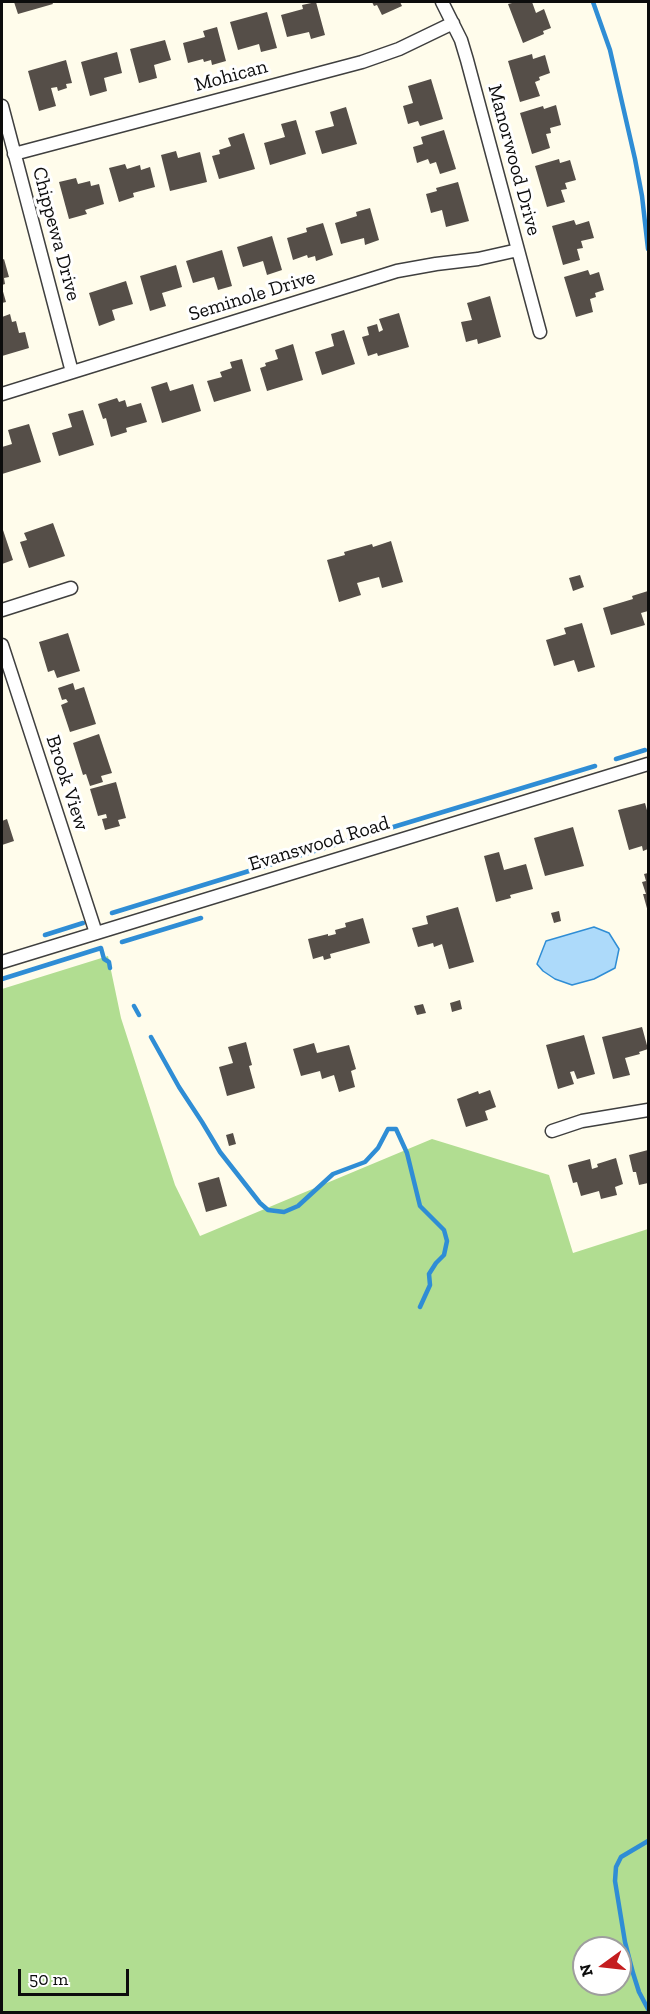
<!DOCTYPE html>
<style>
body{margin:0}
#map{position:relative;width:650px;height:2014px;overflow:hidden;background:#fffceb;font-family:"Zilla Slab",serif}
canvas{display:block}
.frame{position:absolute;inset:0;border:3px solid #0c0c0c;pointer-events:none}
.north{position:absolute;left:572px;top:1936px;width:60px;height:60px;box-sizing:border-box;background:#fff;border:2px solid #9e9e9e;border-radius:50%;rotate:255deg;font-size:16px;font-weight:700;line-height:24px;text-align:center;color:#0c0c0c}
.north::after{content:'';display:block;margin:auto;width:21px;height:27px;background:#c41d1f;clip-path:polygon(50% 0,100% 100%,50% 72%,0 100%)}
.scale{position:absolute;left:18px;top:1969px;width:111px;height:27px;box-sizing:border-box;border:3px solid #0c0c0c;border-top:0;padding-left:8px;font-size:18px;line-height:21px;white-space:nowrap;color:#0c0c0c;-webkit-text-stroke:4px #fff;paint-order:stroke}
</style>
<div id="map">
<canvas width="650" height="2014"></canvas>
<div class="frame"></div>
<div class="north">N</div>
<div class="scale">50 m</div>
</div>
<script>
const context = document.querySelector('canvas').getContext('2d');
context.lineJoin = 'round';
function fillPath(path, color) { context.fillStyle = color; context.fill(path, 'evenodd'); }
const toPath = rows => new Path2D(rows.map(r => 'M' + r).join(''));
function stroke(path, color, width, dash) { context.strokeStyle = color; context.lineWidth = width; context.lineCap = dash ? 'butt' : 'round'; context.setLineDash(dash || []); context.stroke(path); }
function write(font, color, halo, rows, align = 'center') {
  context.font = font + ' "Zilla Slab",serif'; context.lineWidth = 6; context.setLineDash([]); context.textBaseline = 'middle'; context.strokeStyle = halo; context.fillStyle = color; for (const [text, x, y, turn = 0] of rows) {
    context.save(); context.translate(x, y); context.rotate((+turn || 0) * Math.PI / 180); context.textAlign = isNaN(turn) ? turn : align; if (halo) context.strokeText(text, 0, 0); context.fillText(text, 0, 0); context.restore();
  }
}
const forest = toPath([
 [108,956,121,1018,162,1145,175,1185,200,1236,432,1139,549,1175,573,1253,648,1229,648,2012,2,2012,2,989],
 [584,1948,620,1948,620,1984,584,1984]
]);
const water = toPath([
 [594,927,609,933,619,949,615,968,594,979,572,985,555,979,543,971,537,964,546,941,594,927]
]);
const stream = toPath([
 [593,2,610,50,635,159,642,196,648,249],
 [616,759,645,750],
 [390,828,595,766],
 [112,913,373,833],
 [45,935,83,923],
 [122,942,201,918],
 [2,979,101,948,104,959,109,962,110,968],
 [134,1006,139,1015],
 [151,1037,179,1087,202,1122,220,1152,260,1203,268,1210,284,1212,298,1206,333,1174,365,1162,378,1148,388,1129,396,1129,407,1153,420,1206,444,1230,447,1241,444,1255,436,1263,429,1274,430,1285,420,1307],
 [648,1841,621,1857,616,1867,615,1881,625,1942,633,1973,639,1992,648,2009]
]);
const building = toPath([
 [14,2,52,2,53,4,18,14],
 [316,2,325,35,311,39,309,32,287,37,281,15,303,9,302,5],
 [372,2,400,2,402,6,382,15,377,5,374,6],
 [516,2,532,2,536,13,544,9,551,28,543,31,544,34,523,43,508,4],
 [267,12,277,48,261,52,259,44,238,50,230,22],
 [217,27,226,61,212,65,211,60,204,62,203,59,188,63,183,43,205,37,203,31],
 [165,40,171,60,154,65,157,78,139,83,130,49],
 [117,52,122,73,104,78,107,91,90,96,81,62],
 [532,54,533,59,545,55,550,73,539,77,540,80,535,82,540,96,520,102,508,61],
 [66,60,72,83,66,84,67,88,58,91,57,87,51,88,56,106,39,111,28,71],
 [431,79,443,119,420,126,418,121,408,124,403,106,413,103,408,86],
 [556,105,561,125,550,128,551,133,546,134,550,148,532,154,520,113,543,106,544,109],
 [346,107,357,144,322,154,315,131,334,126,330,112],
 [296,120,306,154,270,165,264,143,285,137,281,124],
 [444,130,456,169,440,174,436,162,430,164,428,159,417,163,413,147,423,144,421,137],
 [244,133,255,169,219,179,212,156,220,154,219,150,231,146,228,138],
 [176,151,178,158,200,152,207,182,170,191,161,155],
 [559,159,560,163,570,160,576,180,565,183,567,189,561,190,565,202,547,207,535,166],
 [125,164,127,169,140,165,141,170,150,167,155,187,133,193,134,197,119,202,109,168],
 [76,178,78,184,90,181,91,186,99,184,104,204,85,210,87,214,69,219,59,182],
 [458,182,469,221,446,227,442,210,431,213,426,194,437,191,436,188],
 [370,208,379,240,365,245,364,238,341,244,335,223,357,216,356,212],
 [574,220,576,225,589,221,594,238,581,241,583,248,577,249,580,260,563,265,552,226],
 [323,223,333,255,316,261,315,256,308,258,307,255,293,260,287,238,307,232,306,228],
 [272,236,282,270,267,275,263,261,243,267,237,247],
 [222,250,232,286,218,290,214,277,193,283,186,261],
 [4,259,9,277,4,278,5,284,2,285,2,260],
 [176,265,182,287,162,293,166,306,150,311,140,276],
 [588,270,590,275,599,272,604,290,595,293,596,297,590,299,593,312,576,317,564,277],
 [126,281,133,304,112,310,115,320,99,326,89,293],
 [2,288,6,302,2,303],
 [490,296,501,337,478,344,477,339,466,342,461,322,472,320,467,303],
 [399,313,409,347,378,356,377,353,368,356,362,337,369,335,367,327,377,324,379,332,383,330,379,319],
 [10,314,12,322,16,321,19,333,25,332,29,348,2,356,2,317],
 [344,330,355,364,322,375,315,352,334,346,331,334],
 [293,344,303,380,267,391,260,368,266,366,265,363,278,359,275,350],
 [242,359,251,391,214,402,207,381,222,377,220,372,232,368,230,362],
 [167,382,170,391,193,384,201,411,162,423,151,387],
 [117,398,119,402,125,400,127,407,141,403,147,422,126,428,127,432,111,437,106,418,103,419,98,404],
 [83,410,94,445,59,456,52,433,72,427,68,414],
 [29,424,41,462,2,474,2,447,12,444,8,430],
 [53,523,65,556,29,568,20,542,27,540,24,533],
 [2,527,13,560,2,564],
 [391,541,403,582,382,588,379,577,357,583,361,595,339,602,327,560,345,555,344,552,372,544,373,547],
 [580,575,584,587,573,591,569,578],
 [648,591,648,611,641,613,645,625,611,635,603,608,633,599,632,596],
 [582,623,595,667,578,672,574,660,554,666,546,640,566,634,564,628],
 [68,633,80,671,57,678,54,670,48,672,39,642],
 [73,683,75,690,84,687,96,724,70,732,61,705,68,702,66,699,62,700,58,688],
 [99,734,112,773,101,776,103,782,90,786,86,774,83,775,73,743],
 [116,782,126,818,118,820,120,826,105,830,102,819,107,818,106,814,98,816,90,789],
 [645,803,648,814,648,849,643,851,642,846,629,850,618,810],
 [7,819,14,841,2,845,2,821],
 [573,827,584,866,545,876,534,838],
 [499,852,504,870,526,864,533,889,510,895,511,898,496,902,484,856],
 [648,873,648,912,643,894,646,894,642,882,646,881,644,874],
 [458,907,474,962,449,969,442,944,434,947,433,943,418,947,412,928,428,924,426,916],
 [559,911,561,921,554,923,551,913],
 [363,918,370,943,330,954,331,958,324,960,323,956,313,959,308,939,328,934,328,936,336,934,335,930,346,927,345,923],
 [460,1000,462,1009,452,1012,450,1003],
 [423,1004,426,1013,417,1015,414,1006],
 [642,1027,648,1049,639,1052,640,1054,625,1058,630,1075,613,1079,602,1037],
 [584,1035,595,1074,577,1079,574,1071,570,1072,574,1084,558,1089,546,1045],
 [246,1042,252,1065,249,1066,255,1088,227,1096,219,1067,233,1063,228,1047],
 [314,1043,317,1053,349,1045,356,1069,351,1071,355,1087,339,1092,334,1075,322,1079,320,1071,301,1076,293,1049],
 [490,1090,496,1107,485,1111,488,1120,466,1127,457,1099,478,1091,479,1094],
 [233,1133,236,1144,229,1146,226,1135],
 [648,1150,648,1183,639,1185,636,1172,633,1172,629,1155],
 [616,1158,623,1184,615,1187,617,1195,601,1199,599,1191,581,1196,577,1182,573,1183,568,1165,590,1159,592,1169,598,1167,597,1164],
 [219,1177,227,1206,206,1212,198,1183]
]);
const street = toPath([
 [442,2,461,40,467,60,540,332],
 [2,106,72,372],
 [14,154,362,62,399,49,453,23],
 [2,394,397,271,436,264,478,259,518,250],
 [2,610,71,588],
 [2,645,96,933],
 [2,962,648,764],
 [552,1131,582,1121,648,1110]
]);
const streetNames = [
 ["Mohican",231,76,-15],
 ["Manorwood Drive",514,160,75],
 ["Chippewa Drive",56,234,75],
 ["Seminole Drive",252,296,-17],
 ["Brook View",67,783,72],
 ["Evanswood Road",319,844,-17]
];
fillPath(forest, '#b1dd91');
fillPath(water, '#addafa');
stroke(water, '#2f8dd5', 1.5);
stroke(stream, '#2f8dd5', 4.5);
fillPath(building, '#554e48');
stroke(street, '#3f3f3f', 15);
stroke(street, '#fff', 12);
write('20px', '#0c0c0c', '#fff', streetNames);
</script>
